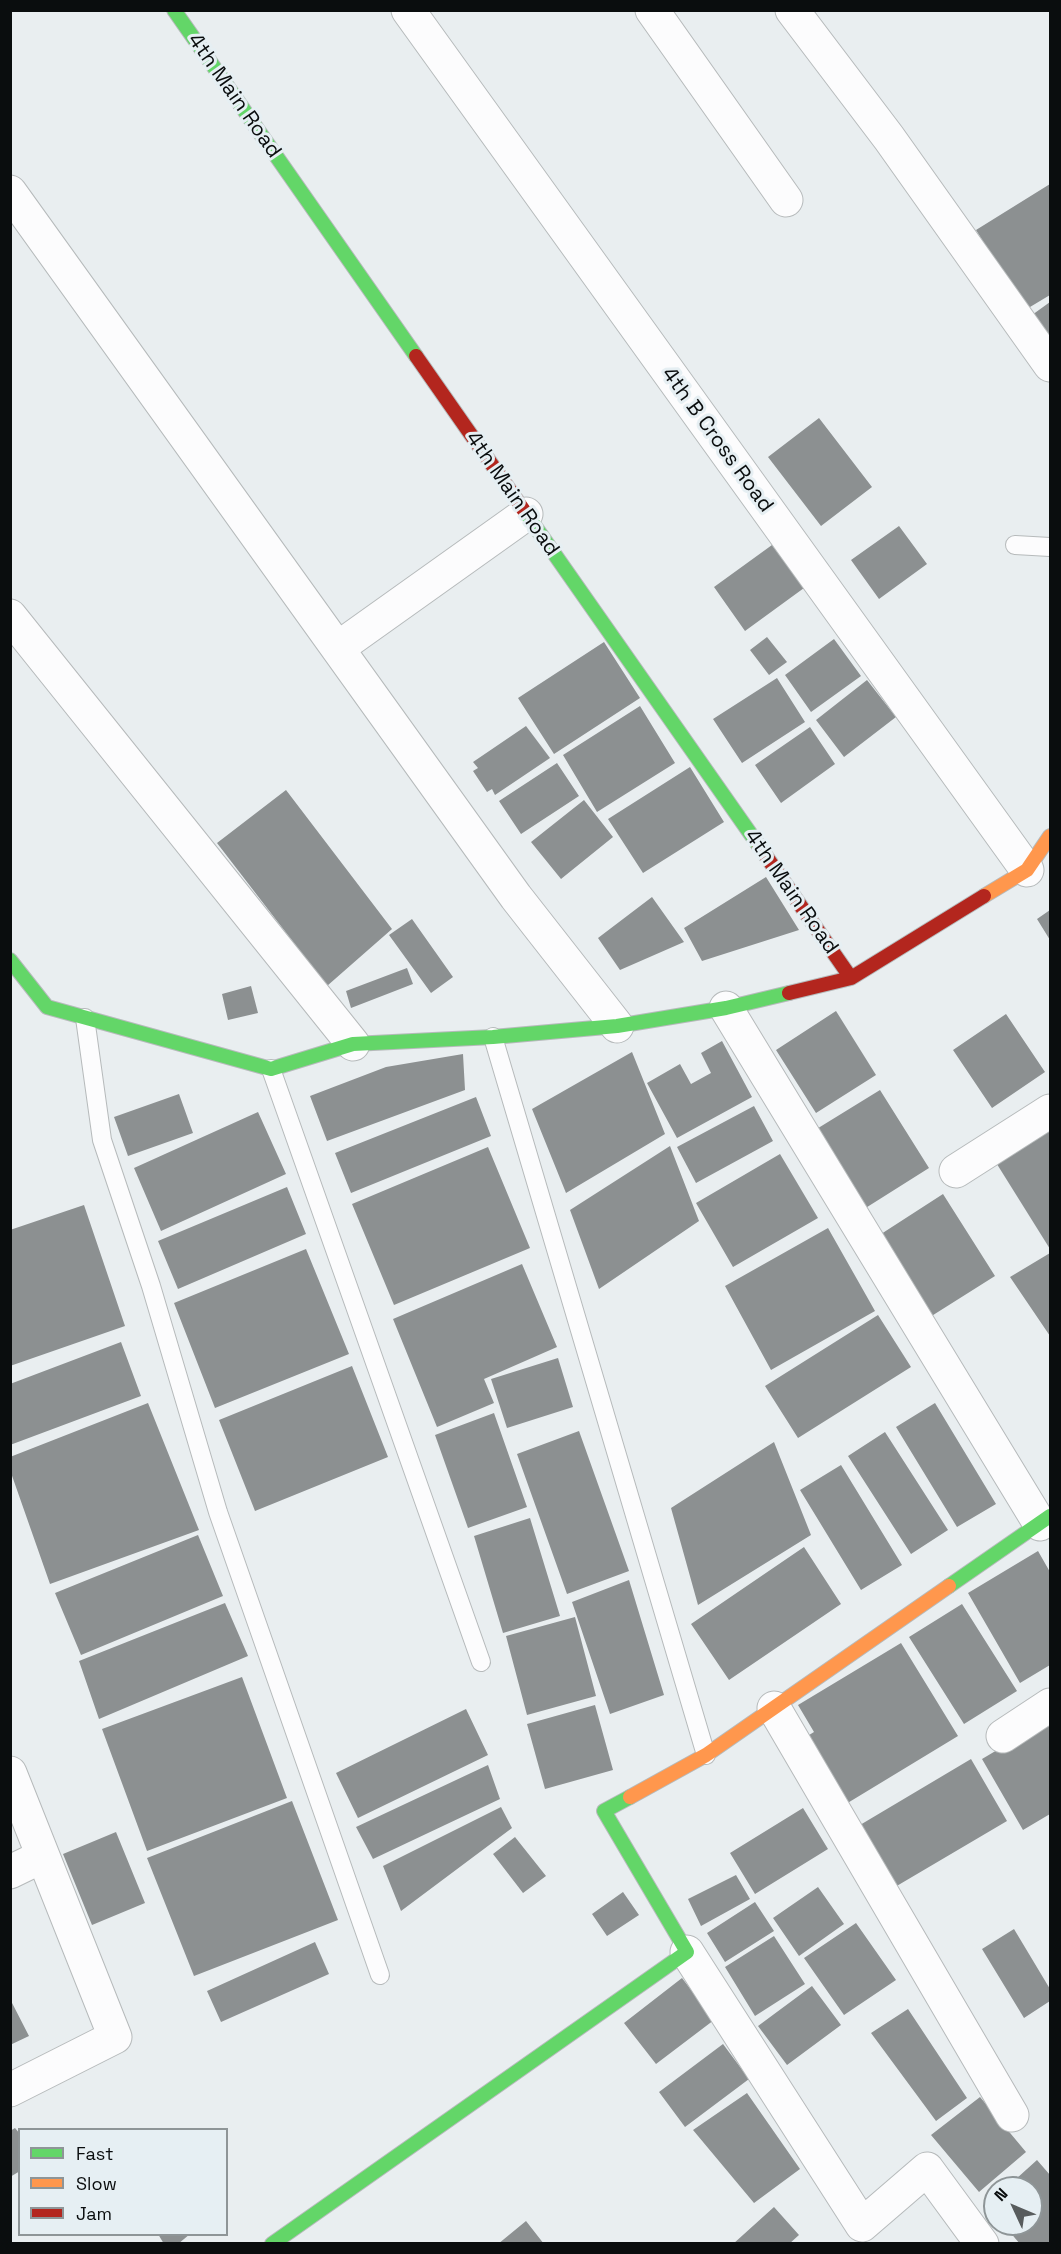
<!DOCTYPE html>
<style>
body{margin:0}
#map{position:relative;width:1061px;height:2254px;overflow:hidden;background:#e9eef0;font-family:"Space Grotesk",sans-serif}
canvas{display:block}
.frame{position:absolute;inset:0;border:12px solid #0a0d0e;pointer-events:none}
.legend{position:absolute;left:18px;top:2128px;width:210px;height:108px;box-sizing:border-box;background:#e6eff3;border:2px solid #8e9597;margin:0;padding:8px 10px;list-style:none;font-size:18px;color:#0a0d0e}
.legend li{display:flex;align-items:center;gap:12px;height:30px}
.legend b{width:30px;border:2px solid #8e9597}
.north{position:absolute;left:983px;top:2176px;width:60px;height:60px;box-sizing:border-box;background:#e6eff3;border:2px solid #8e9597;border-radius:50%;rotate:314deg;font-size:16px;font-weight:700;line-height:24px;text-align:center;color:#0a0d0e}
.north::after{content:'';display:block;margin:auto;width:21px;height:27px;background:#585c5d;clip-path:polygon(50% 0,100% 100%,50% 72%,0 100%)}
</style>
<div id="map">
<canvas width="1061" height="2254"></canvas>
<div class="frame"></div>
<ul class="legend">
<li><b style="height:8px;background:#63d668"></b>Fast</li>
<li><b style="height:8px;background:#ff974d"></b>Slow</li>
<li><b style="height:8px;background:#b3261e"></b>Jam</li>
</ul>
<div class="north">N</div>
</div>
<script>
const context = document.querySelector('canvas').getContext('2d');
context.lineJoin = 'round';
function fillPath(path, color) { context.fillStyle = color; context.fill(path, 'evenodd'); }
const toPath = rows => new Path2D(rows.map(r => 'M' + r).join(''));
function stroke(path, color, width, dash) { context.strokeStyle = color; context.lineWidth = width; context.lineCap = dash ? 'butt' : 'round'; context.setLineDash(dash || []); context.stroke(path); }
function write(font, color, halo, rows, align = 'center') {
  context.font = font + ' "Space Grotesk",sans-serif'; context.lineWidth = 6; context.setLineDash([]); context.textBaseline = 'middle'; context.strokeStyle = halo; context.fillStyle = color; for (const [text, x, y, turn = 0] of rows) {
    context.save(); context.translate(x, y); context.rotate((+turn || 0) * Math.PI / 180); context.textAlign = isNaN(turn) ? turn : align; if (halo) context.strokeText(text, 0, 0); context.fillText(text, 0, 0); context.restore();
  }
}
const building = toPath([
 [1050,184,1050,295,1025,310,976,230],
 [1050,302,1050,341,1032,315],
 [819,418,872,487,821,526,768,457],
 [899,526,927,564,879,599,851,560],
 [772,545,804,588,745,631,714,587],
 [767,637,787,662,769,675,750,650],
 [834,639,861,676,811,712,785,675],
 [604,642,640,698,554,754,518,698],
 [777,678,805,722,742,763,713,719],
 [867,680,896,717,844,757,816,720],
 [640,706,675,763,597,812,563,755],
 [526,726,550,758,495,795,492,789,487,792,473,771,478,768,473,762],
 [810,727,835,764,781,803,755,765],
 [557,763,579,796,521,834,499,801],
 [690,767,724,822,643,873,608,819],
 [286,790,392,929,327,986,217,843],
 [584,800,613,837,561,879,531,842],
 [766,877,799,930,702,961,684,928],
 [652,897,684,942,620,970,598,938],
 [1050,910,1050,940,1037,919],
 [412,919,453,977,431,993,389,935],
 [407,968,413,984,351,1008,346,991],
 [251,986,258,1013,228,1020,222,994],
 [836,1011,876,1075,816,1113,776,1050],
 [1006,1014,1045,1072,992,1108,953,1050],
 [722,1041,752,1097,677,1138,647,1083,680,1064,691,1084,711,1073,701,1053],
 [632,1052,665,1134,566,1193,532,1109],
 [463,1054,465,1090,327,1141,310,1096,386,1067],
 [880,1090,929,1168,864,1209,815,1130],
 [179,1094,193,1133,128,1156,114,1117],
 [476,1097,491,1136,351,1193,335,1153],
 [754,1106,773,1141,696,1183,677,1147],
 [258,1112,286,1174,161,1231,134,1168],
 [1050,1126,1050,1249,995,1161],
 [670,1146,699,1221,599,1289,570,1210],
 [488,1147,530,1248,394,1305,352,1204],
 [780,1154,818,1218,733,1267,696,1203],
 [287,1187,306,1234,178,1289,158,1241],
 [943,1194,995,1276,930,1317,878,1236],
 [84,1205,125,1326,10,1366,10,1230],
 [828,1228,875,1311,771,1370,725,1286],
 [306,1249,349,1354,215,1408,174,1303],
 [1050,1253,1050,1336,1010,1277],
 [522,1264,557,1347,484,1379,494,1403,437,1427,393,1319],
 [878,1315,911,1367,798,1438,765,1386],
 [121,1342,141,1396,10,1445,10,1384],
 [558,1358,573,1407,507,1428,491,1379],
 [352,1366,388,1457,255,1511,219,1420],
 [148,1403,199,1530,50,1584,10,1470,10,1457],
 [935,1403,996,1504,957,1527,896,1427],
 [494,1413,527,1507,468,1528,435,1435],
 [579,1431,629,1571,567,1594,517,1454],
 [885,1432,948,1530,911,1554,848,1456],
 [774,1442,811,1535,698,1605,671,1508],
 [841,1465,902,1565,861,1590,800,1490],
 [530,1518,560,1616,503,1633,474,1536],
 [198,1535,223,1596,81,1655,55,1593],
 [804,1547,841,1604,729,1680,691,1624],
 [1038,1551,1050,1572,1050,1665,1020,1683,968,1593],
 [629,1580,664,1695,610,1714,572,1602],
 [225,1603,248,1656,99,1719,79,1661],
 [962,1604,1017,1691,964,1724,909,1637],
 [575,1617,596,1696,527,1715,506,1636],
 [901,1643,958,1736,841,1807,801,1740,814,1732,798,1705],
 [242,1677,287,1798,147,1851,102,1729],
 [595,1705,613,1770,545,1789,527,1724],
 [466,1709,488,1755,358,1818,336,1773],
 [1046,1721,1050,1729,1050,1814,1023,1830,982,1759],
 [971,1759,1007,1821,895,1887,860,1825],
 [488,1765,500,1799,373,1859,356,1827],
 [292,1801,338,1920,194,1976,147,1858],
 [501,1807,512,1828,401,1911,383,1866],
 [803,1808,828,1849,755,1894,730,1853],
 [116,1832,145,1903,92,1925,63,1854],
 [515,1837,546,1876,523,1893,493,1854],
 [736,1875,750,1899,701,1926,688,1899],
 [818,1887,844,1924,799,1956,773,1918],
 [623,1892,639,1915,607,1936,592,1914],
 [755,1902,774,1931,725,1962,707,1933],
 [856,1923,896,1980,844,2015,804,1958],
 [1014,1929,1050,1989,1050,2001,1024,2018,982,1949],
 [774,1936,805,1984,755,2016,725,1967],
 [315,1942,329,1974,221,2022,207,1991],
 [682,1978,714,2020,656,2064,624,2023],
 [812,1986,841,2025,787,2065,758,2026],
 [10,1999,29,2036,10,2045],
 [908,2009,967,2098,936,2121,871,2033],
 [723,2044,749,2079,685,2127,659,2092],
 [747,2093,800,2169,754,2203,693,2130],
 [980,2097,1026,2152,979,2192,931,2135],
 [15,2128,20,2134,20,2171,10,2177,10,2131],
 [1037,2160,1050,2175,1050,2244,1020,2244,1003,2224,1031,2224,1031,2188,1006,2188],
 [774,2207,799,2235,789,2244,733,2244],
 [526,2221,544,2244,498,2244],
 [158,2234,190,2234,178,2244,164,2244]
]);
const lane = toPath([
 [1015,545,1050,547],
 [85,1018,102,1140,151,1286,218,1512,380,1975],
 [493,1037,706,1755],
 [271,1069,481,1662]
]);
const street = toPath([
 [408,10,1027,870],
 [652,10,786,200],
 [792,10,889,138,1050,365],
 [10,192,516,897,617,1026],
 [10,616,353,1044],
 [338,648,526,514],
 [726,1008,1040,1524],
 [956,1171,1050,1111],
 [774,1708,1012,2115],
 [1003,1736,1050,1705],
 [10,1773,115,2037,10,2090],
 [10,1872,43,1856],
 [687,1952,862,2225,927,2169,982,2244]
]);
const fast = toPath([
 [174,10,416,356],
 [525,512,759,846],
 [10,960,47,1007,271,1069,353,1044,493,1037,617,1026,726,1008,789,993],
 [949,1586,1050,1516],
 [272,2244,687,1952,604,1811,630,1797]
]);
const slow = toPath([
 [984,896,1027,870,1050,836],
 [630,1797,706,1755,949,1586]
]);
const jam = toPath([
 [416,356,525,512],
 [759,846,851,978],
 [789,993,851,978,984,896]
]);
const streetNames = [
 ["4th Main Road",234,96,55],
 ["4th B Cross Road",717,440,54],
 ["4th Main Road",512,494,55],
 ["4th Main Road",791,892,55]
];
fillPath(building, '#8c9091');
stroke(lane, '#b6babb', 20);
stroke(street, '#b6babb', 35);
stroke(fast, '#b6babb', 16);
stroke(slow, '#b6babb', 16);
stroke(jam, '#b6babb', 16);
stroke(lane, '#fcfcfd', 18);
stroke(street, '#fcfcfd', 33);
stroke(fast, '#63d668', 14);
stroke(slow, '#ff974d', 14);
stroke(jam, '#b3261e', 14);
write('21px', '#0a0d0e', '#e6eff3', streetNames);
</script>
